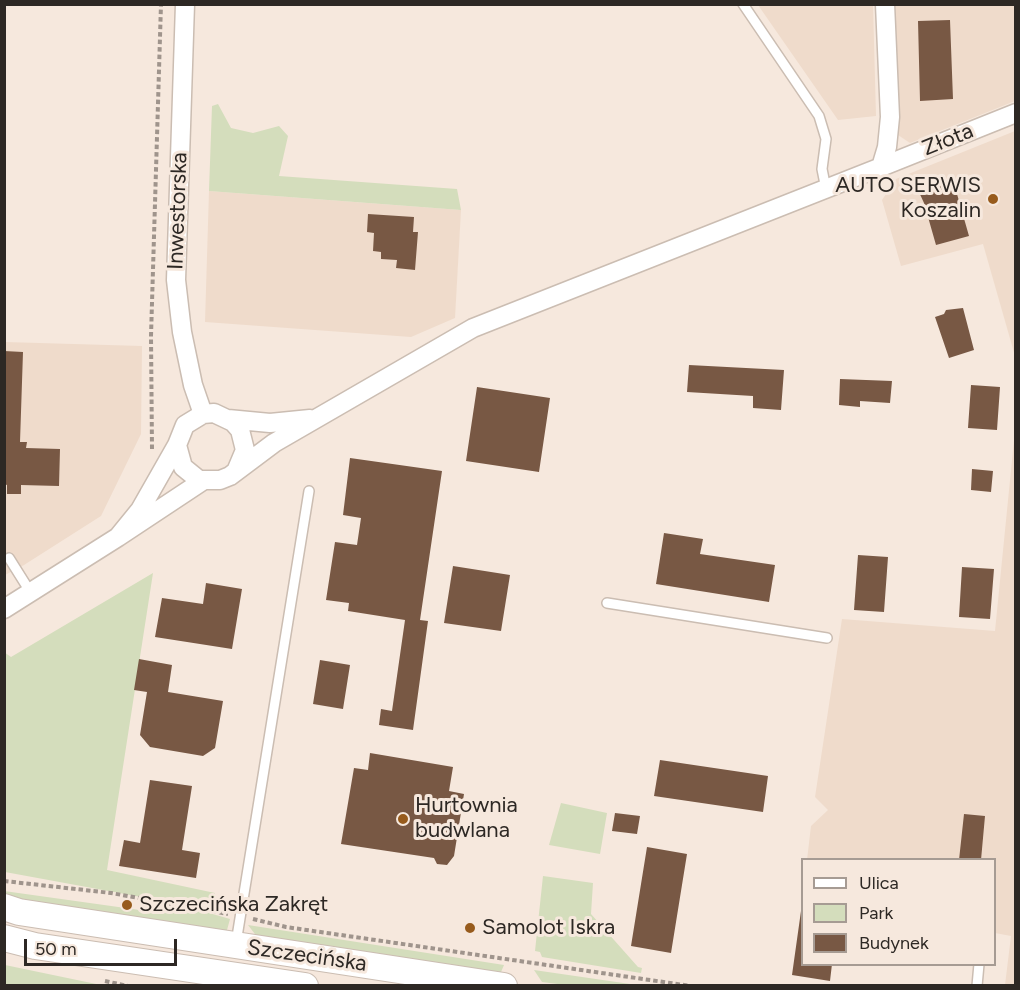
<!DOCTYPE html>
<meta charset="utf-8">
<style>
body{margin:0}
#map{position:relative;width:1020px;height:990px;overflow:hidden;background:#f6e8dd;font-family:Figtree,sans-serif}
canvas{display:block}
.frame{position:absolute;inset:0;border:6px solid #2d2824;pointer-events:none}
.legend{position:absolute;left:801px;top:858px;width:195px;height:108px;box-sizing:border-box;background:#f6e8dd;border:2px solid #a69b93;margin:0;padding:8px 10px;list-style:none;font-size:18px;color:#2d2824}
.legend li{display:flex;align-items:center;gap:12px;height:30px}
.legend b{width:30px;border:2px solid #a69b93}
.scale{position:absolute;left:24px;top:939px;width:153px;height:27px;box-sizing:border-box;border:3px solid #2d2824;border-top:0;padding-left:8px;font-size:18px;line-height:21px;white-space:nowrap;color:#2d2824;-webkit-text-stroke:4px #f6e8dd;paint-order:stroke}
</style>
<div id="map">
<canvas width="1020" height="990"></canvas>
<div class="frame"></div>
<ul class="legend">
<li><b style="height:8px;background:#fff"></b>Ulica</li>
<li><b style="height:16px;background:#d4ddbc"></b>Park</li>
<li><b style="height:16px;background:#785844"></b>Budynek</li>
</ul>
<div class="scale">50 m</div>
</div>
<script>
const context = document.querySelector('canvas').getContext('2d');
context.lineJoin = 'round';
function fillPath(path, color) { context.fillStyle = color; context.fill(path, 'evenodd'); }
const toPath = rows => new Path2D(rows.map(r => 'M' + r).join(''));
function stroke(path, color, width, dash) { context.strokeStyle = color; context.lineWidth = width; context.lineCap = dash ? 'butt' : 'round'; context.setLineDash(dash || []); context.stroke(path); }
function write(font, color, halo, rows, align = 'center') {
  context.font = font + ' Figtree,sans-serif'; context.lineWidth = 6; context.setLineDash([]); context.textBaseline = 'middle'; context.strokeStyle = halo; context.fillStyle = color; for (const [text, x, y, turn = 0] of rows) {
    context.save(); context.translate(x, y); context.rotate((+turn || 0) * Math.PI / 180); context.textAlign = isNaN(turn) ? turn : align; if (halo) context.strokeText(text, 0, 0); context.fillText(text, 0, 0); context.restore();
  }
}
const built = toPath([
 [758,5,873,5,876,116,838,120],
 [894,5,1015,5,1015,101,910,143,898,135],
 [1015,131,1015,356,983,244,901,266,882,200,896,179],
 [209,191,461,210,455,318,411,337,205,322],
 [5,342,142,346,141,434,101,516,24,565,5,575],
 [1015,430,1015,985,1005,985,1011,936,995,933,994,860,807,860,811,826,828,810,815,797,842,619,995,631]
]);
const green = toPath([
 [218,104,231,128,253,133,279,126,288,136,279,176,457,189,461,210,209,191,212,106],
 [153,573,107,870,215,893,215,903,190,898,141,897,5,872,4,652,11,657],
 [561,803,607,813,600,854,549,845],
 [543,876,593,883,591,914,638,967,642,968,641,973,542,957,540,952,535,951],
 [4,891,154,912,202,911,230,919,227,930,221,935,5,905],
 [248,925,504,965,501,972,261,942],
 [4,965,5,965,101,985,5,985],
 [534,970,637,985,565,985,542,982]
]);
const building = toPath([
 [950,20,953,99,920,101,918,21],
 [953,180,969,236,936,245,924,203,918,190],
 [368,214,414,217,413,232,418,232,415,270,396,268,397,260,381,259,381,252,373,251,374,233,367,232],
 [963,308,974,350,949,358,935,317,944,314,946,310],
 [4,351,23,352,20,442,27,442,26,448,60,449,59,486,21,485,21,494,7,494,7,485,4,484],
 [689,365,784,370,781,410,753,408,753,396,687,392],
 [840,379,892,381,890,403,860,401,860,407,839,405],
 [971,385,1000,387,997,430,968,428],
 [477,387,550,398,539,472,466,461],
 [350,458,442,471,420,620,428,621,413,730,379,725,381,709,392,711,405,620,348,611,349,603,326,600,335,542,357,545,361,518,343,515],
 [972,469,993,471,991,492,971,490],
 [664,533,703,539,700,554,775,565,769,602,656,584],
 [858,555,888,557,884,612,854,610],
 [453,566,510,575,501,631,444,623],
 [962,567,994,569,990,619,959,617],
 [206,583,242,589,232,649,155,637,162,598,203,604],
 [139,659,172,665,168,692,223,701,215,748,203,756,150,747,140,735,147,692,134,690],
 [320,660,350,665,343,709,313,704],
 [370,753,453,767,449,791,464,794,454,856,447,865,437,864,434,858,341,844,354,768,368,770],
 [660,760,768,776,763,812,654,796],
 [150,780,192,786,182,850,200,853,196,878,119,866,124,840,140,843],
 [615,813,640,816,637,834,612,831],
 [964,814,985,816,981,860,959,860],
 [647,847,687,854,671,953,631,946],
 [801,911,802,964,832,964,830,981,792,975]
]);
const path = toPath([
 [152,449,151,336,161,4],
 [4,881,111,893,228,914],
 [253,919,286,927,691,986],
 [105,981,128,986]
]);
const service = toPath([
 [743,4,819,116,826,139,822,169,826,189],
 [9,558,31,593],
 [607,603,827,638],
 [236,943,309,491],
 [977,986,979,964]
]);
const minor = toPath([
 [185,4,176,280,182,332,193,385,203,414],
 [881,167,1016,113],
 [228,419,270,423,310,419],
 [177,445,140,510,118,537,204,480],
 [237,469,245,450,240,430,233,422,214,413,203,414,185,425,177,445,183,467,199,480,220,480,230,476,274,443,473,328,881,167,887,147,890,117,885,4],
 [4,609,118,537]
]);
const secondary = toPath([
 [4,907,19,912,504,986],
 [4,938,35,946,305,986]
]);
const markers = [
 [993,199,6,"#975b1c"],
 [403,819,6,"#975b1c"],
 [127,905,6,"#975b1c"],
 [470,928,6,"#975b1c"]
];
const streetNames = [
 ["Złota",948,140,-22],
 ["Inwestorska",178,211,-88],
 ["Szczecińska",307,956,8]
];
const poiNames = [
 ["AUTO SERWIS",981,186,"right"],
 ["Koszalin",981,211,"right"],
 ["Hurtownia",415,806],
 ["budwlana",415,831],
 ["Szczecińska Zakręt",139,905],
 ["Samolot Iskra",482,928]
];
fillPath(built, '#efdbcb');
fillPath(green, '#d4ddbc');
fillPath(building, '#785844');
stroke(service, '#cbbdb2', 12);
stroke(minor, '#cbbdb2', 21);
stroke(secondary, '#cbbdb2', 28);
stroke(path, '#9f948c', 4, [4.5, 3]);
stroke(service, '#fff', 9);
stroke(minor, '#fff', 18);
stroke(secondary, '#fff', 26);
for (const [x, y, r, color] of markers) { const dot = new Path2D(); dot.arc(x, y, r, 0, 2 * Math.PI); context.fillStyle = color; context.fill(dot); stroke(dot, '#f6e8dd', 2); }
write('22px', '#2d2824', '#f6e8dd', streetNames);
write('22px', '#2d2824', '#f6e8dd', poiNames, 'left');
</script>
